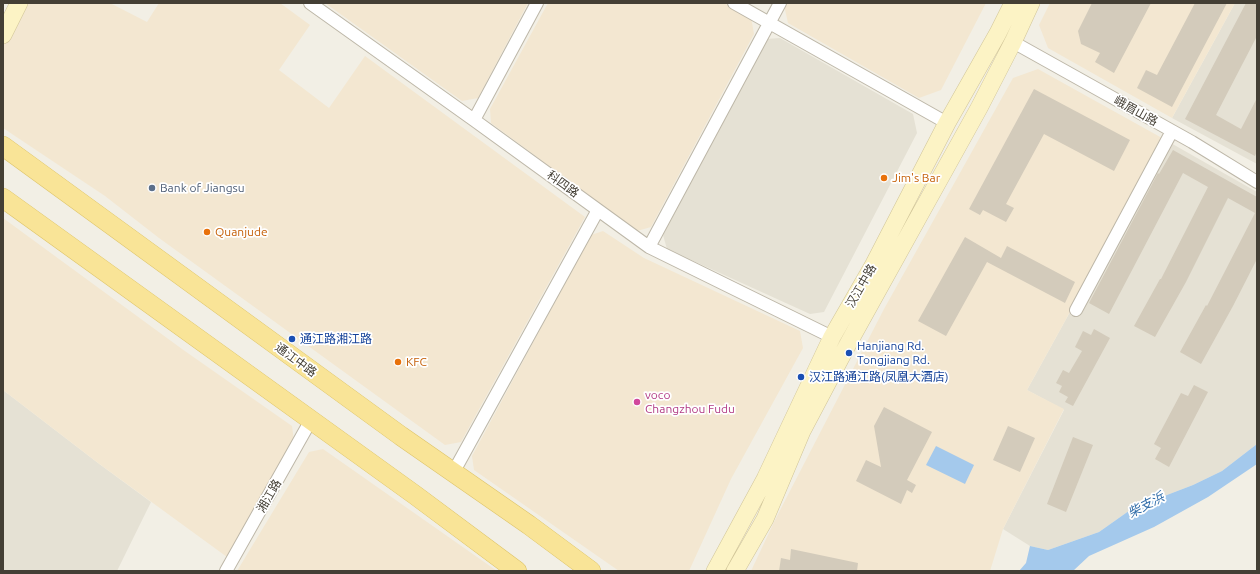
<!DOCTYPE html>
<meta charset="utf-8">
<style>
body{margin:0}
#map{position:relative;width:1260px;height:574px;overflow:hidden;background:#f2efe5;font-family:Ubuntu,sans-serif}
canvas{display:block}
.frame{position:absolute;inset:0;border:4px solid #443f35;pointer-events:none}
</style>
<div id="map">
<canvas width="1260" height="574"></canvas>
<div class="frame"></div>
</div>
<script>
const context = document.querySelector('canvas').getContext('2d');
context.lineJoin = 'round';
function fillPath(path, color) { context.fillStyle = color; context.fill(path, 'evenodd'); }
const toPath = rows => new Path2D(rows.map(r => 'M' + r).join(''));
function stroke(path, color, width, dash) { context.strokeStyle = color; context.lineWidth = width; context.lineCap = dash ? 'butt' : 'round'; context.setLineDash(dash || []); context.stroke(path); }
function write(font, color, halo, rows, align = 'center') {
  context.font = font + ' Ubuntu,"Noto Sans SC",sans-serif'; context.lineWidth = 3.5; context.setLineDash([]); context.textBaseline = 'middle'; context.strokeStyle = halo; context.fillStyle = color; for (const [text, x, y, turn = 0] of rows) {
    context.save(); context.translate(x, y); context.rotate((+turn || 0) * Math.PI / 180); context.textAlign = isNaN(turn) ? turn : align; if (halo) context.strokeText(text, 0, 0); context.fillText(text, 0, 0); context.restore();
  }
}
const residential = toPath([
 [1235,3,1257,3,1257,164,1172,118],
 [780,38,913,114,917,133,824,312,810,314,667,249,663,235,766,39],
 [1169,142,1257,192,1257,444,1222,471,1193,485,1133,508,1099,532,1048,550,1030,546,1003,529,1064,410,1027,390,1076,301],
 [3,390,98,463,151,502,117,571,3,571]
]);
const commercial = toPath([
 [26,3,110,3,147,22,159,3,280,3,310,25,279,70,329,108,365,56,585,217,461,442,445,445,159,238,105,196,3,128,3,46],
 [325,3,528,3,478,98,462,101],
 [548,3,724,3,751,17,754,34,651,227,637,231,491,123,490,109],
 [786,3,986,3,941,90,919,98,788,23,784,5],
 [1050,3,1235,3,1172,118,1048,48,1039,25],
 [1038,69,1162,138,1076,301,1027,390,1064,409,1003,529,990,571,751,571,775,520,884,309,1013,78],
 [3,218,182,349,292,426,294,441,227,557,98,463,3,390],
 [603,231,644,258,800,331,803,348,731,479,689,571,619,571,474,470,472,456,591,235],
 [323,449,497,571,237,571,309,452]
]);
const water = toPath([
 [1257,444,1257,464,1208,497,1154,527,1089,556,1073,571,1019,571,1026,563,1030,546,1048,550,1099,532,1133,508,1193,485,1222,471],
 [936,446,974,465,965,484,926,465]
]);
const building = toPath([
 [1092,3,1151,3,1114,73,1095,62,1100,53,1081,44,1078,31],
 [1195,3,1227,3,1172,107,1137,88,1146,70,1157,75],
 [1246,3,1257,3,1257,36,1216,115,1241,129,1257,98,1257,151,1255,156,1185,119],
 [1034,89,1130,140,1114,171,1044,134,1006,204,1014,208,1006,222,983,210,980,215,969,209],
 [1173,150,1257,197,1257,259,1233,306,1201,364,1180,352,1206,305,1207,306,1255,213,1228,198,1186,282,1155,337,1134,326,1160,279,1161,279,1208,187,1183,173,1109,314,1089,303,1158,173,1159,174],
 [965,237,1001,258,1007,246,1075,282,1065,303,987,262,946,336,918,321],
 [1094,329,1110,338,1073,406,1065,402,1068,397,1059,392,1062,386,1056,383,1063,370,1069,373,1082,351,1075,347,1083,331,1091,335],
 [1194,385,1208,392,1169,467,1155,459,1161,448,1154,444,1181,393,1188,396],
 [884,407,932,432,907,480,916,485,912,493,907,490,901,504,856,481,866,460,881,467,874,426],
 [1008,426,1035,438,1020,472,993,460],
 [1073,437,1093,445,1066,512,1047,504],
 [791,549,858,563,857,571,779,571,781,558,790,560]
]);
const street = toPath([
 [310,3,474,120,649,247,832,337],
 [734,3,947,123],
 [1013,42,1192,142,1257,182],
 [474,120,537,3],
 [649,247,780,3],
 [1076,310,1172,131],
 [453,473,598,210],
 [226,571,311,420]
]);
const secondary = toPath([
 [3,35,19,3],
 [715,571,765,479,832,337,874,264,947,123,998,33,1013,3],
 [735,571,765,519,802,431,848,344,979,108,1013,42,1031,3]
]);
const primary = toPath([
 [3,146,401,436,529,525,591,571],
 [3,198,415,495,517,571]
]);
const markers = [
 [884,178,4,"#e8710a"],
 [152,188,4,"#5c6f8a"],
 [207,232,4,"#e8710a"],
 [292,339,4,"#1a4fb4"],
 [849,353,4,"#1a4fb4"],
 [398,362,4,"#e8710a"],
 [801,377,4,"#1a4fb4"],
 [637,402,4,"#d1479c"]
];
const streetNames = [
 ["峨眉山路",1136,111,29],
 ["科四路",563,184,36],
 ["汉江中路",861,286,-60],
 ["通江中路",296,360,36],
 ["湘江路",269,496,-60]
];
const foodNames = [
 ["Jim's Bar",892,178],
 ["Quanjude",215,232],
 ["KFC",406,362]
];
const serviceNames = [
 ["Bank of Jiangsu",160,188]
];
const transitNames = [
 ["通江路湘江路",300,339],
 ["Hanjiang Rd.",857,346],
 ["Tongjiang Rd.",857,360],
 ["汉江路通江路(凤凰大酒店)",809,377]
];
const hotelNames = [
 ["voco",645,395],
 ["Changzhou Fudu",645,409]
];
const waterNames = [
 ["柴支浜",1146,505,-28]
];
fillPath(residential, '#e5e1d4');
fillPath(commercial, '#f3e7d1');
fillPath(water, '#a4c9ec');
fillPath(building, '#d3cbbb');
stroke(street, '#bdb7a8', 14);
stroke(secondary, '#d0c497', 18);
stroke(primary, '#ddc368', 20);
stroke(street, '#fff', 12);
stroke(secondary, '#fcf3c5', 17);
stroke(primary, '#f9e497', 19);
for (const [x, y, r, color] of markers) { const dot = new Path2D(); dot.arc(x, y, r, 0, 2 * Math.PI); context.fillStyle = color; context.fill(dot); stroke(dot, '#fff', 1.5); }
write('12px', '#443f35', '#fff', streetNames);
write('12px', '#c56008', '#fff', foodNames, 'left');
write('12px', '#4e5e75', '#fff', serviceNames, 'left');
write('12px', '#164399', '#fff', transitNames, 'left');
write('12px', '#b23c85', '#fff', hotelNames, 'left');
write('italic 13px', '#346faa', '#fff', waterNames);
</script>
